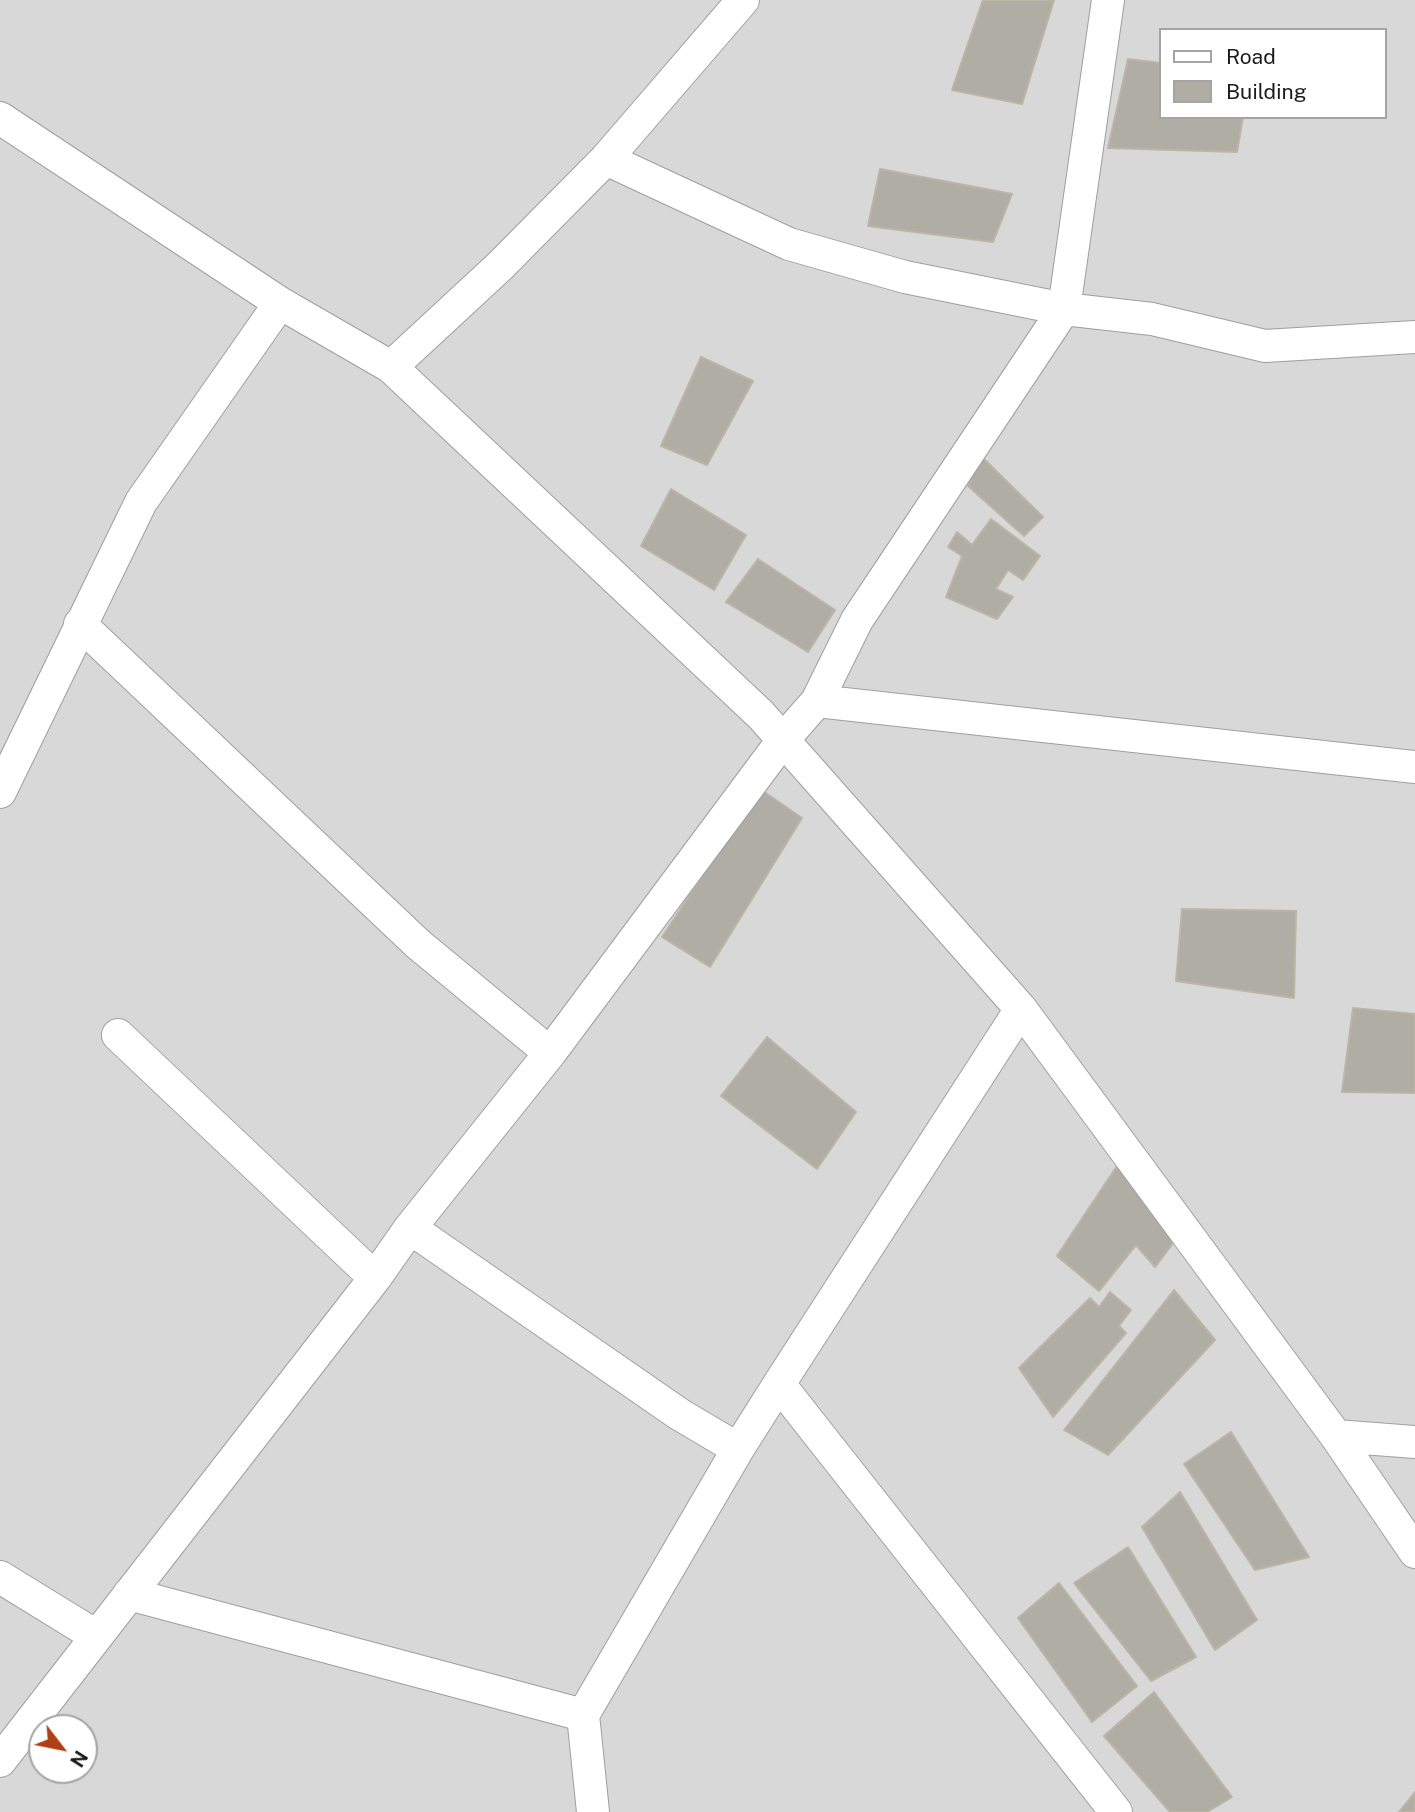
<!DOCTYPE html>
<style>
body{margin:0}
#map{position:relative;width:1415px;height:1812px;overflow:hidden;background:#ebebe1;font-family:"Public Sans",sans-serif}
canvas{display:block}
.legend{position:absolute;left:1159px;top:28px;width:228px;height:91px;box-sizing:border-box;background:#fff;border:2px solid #a4a4a4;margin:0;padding:9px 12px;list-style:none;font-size:21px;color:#1b1b1b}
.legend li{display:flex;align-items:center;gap:14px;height:35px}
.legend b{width:35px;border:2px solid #a4a4a4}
.north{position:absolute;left:28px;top:1714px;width:70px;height:70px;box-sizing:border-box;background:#fff;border:2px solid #a4a4a4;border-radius:50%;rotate:122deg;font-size:19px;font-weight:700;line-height:28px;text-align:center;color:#1b1b1b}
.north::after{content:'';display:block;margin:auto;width:24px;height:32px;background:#b13e14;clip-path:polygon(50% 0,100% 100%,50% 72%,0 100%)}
</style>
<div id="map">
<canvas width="1415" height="1812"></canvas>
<ul class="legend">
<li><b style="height:9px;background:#fff"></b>Road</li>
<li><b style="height:19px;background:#b0ada4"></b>Building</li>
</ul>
<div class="north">N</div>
</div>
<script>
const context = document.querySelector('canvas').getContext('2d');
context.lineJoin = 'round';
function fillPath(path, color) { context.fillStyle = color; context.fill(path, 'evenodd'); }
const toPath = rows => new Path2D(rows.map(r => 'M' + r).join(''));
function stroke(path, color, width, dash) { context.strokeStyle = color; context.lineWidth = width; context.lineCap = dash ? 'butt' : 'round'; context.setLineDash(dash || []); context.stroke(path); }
const residential = toPath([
 [0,0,1415,0,1415,1812,0,1812],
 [1161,30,1385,30,1385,117,1161,117],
 [42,1728,84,1728,84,1770,42,1770]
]);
const building = toPath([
 [983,0,1054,0,1022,104,952,90,983,0],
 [1128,59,1161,63,1161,117,1243,117,1237,152,1108,148,1128,59],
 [880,169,1012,194,993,242,868,226,880,169],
 [701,357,753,381,707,465,661,446,701,357],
 [982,457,1043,517,1024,536,968,486,982,457],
 [671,489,746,535,714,590,641,546,671,489],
 [991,519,1040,556,1023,580,1008,570,996,589,1013,597,997,619,946,597,962,556,948,547,957,532,972,545,991,519],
 [758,559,835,610,808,652,726,602,758,559],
 [760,789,802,818,710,967,662,937,760,789],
 [1182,909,1296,911,1294,998,1176,981,1182,909],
 [1353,1008,1415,1014,1415,1093,1342,1092,1353,1008],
 [767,1037,856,1112,817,1169,721,1096,767,1037],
 [1117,1166,1174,1242,1155,1267,1136,1245,1099,1291,1057,1256,1117,1166],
 [1174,1290,1215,1340,1108,1455,1064,1430,1174,1290],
 [1110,1292,1131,1310,1119,1326,1126,1333,1053,1417,1019,1368,1090,1298,1099,1307,1110,1292],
 [1231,1432,1309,1557,1255,1570,1184,1464,1231,1432],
 [1180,1492,1257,1620,1215,1650,1142,1527,1180,1492],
 [1128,1547,1196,1657,1151,1681,1074,1583,1128,1547],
 [1059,1583,1137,1686,1092,1722,1018,1618,1059,1583],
 [1154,1692,1232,1797,1207,1812,1170,1812,1104,1736,1154,1692],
 [1415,1792,1415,1812,1399,1812,1415,1792]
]);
const minor = toPath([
 [0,118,280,303,391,367,761,715,1021,1009,1336,1436,1415,1552],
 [606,159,789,244,905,277,1064,309,1152,319,1265,346,1415,337],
 [391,367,500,266,606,159,743,0],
 [80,624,418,944,550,1053],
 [817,701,857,620,1064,309,1108,0],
 [0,792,141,502,280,303],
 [1021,1009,779,1384,1116,1812],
 [118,1035,375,1278],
 [410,1228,679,1414,738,1449],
 [1336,1436,1415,1442],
 [0,1577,96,1636],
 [129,1594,583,1715],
 [0,1761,375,1278,410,1228,550,1053,783,740,817,701,1415,767],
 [593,1812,583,1715,738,1449,779,1384]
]);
fillPath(residential, '#d9d8d8');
fillPath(building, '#b0ada4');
stroke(building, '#bbb5a5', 2);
stroke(minor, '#9f9f9f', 34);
stroke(minor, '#fff', 32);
</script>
